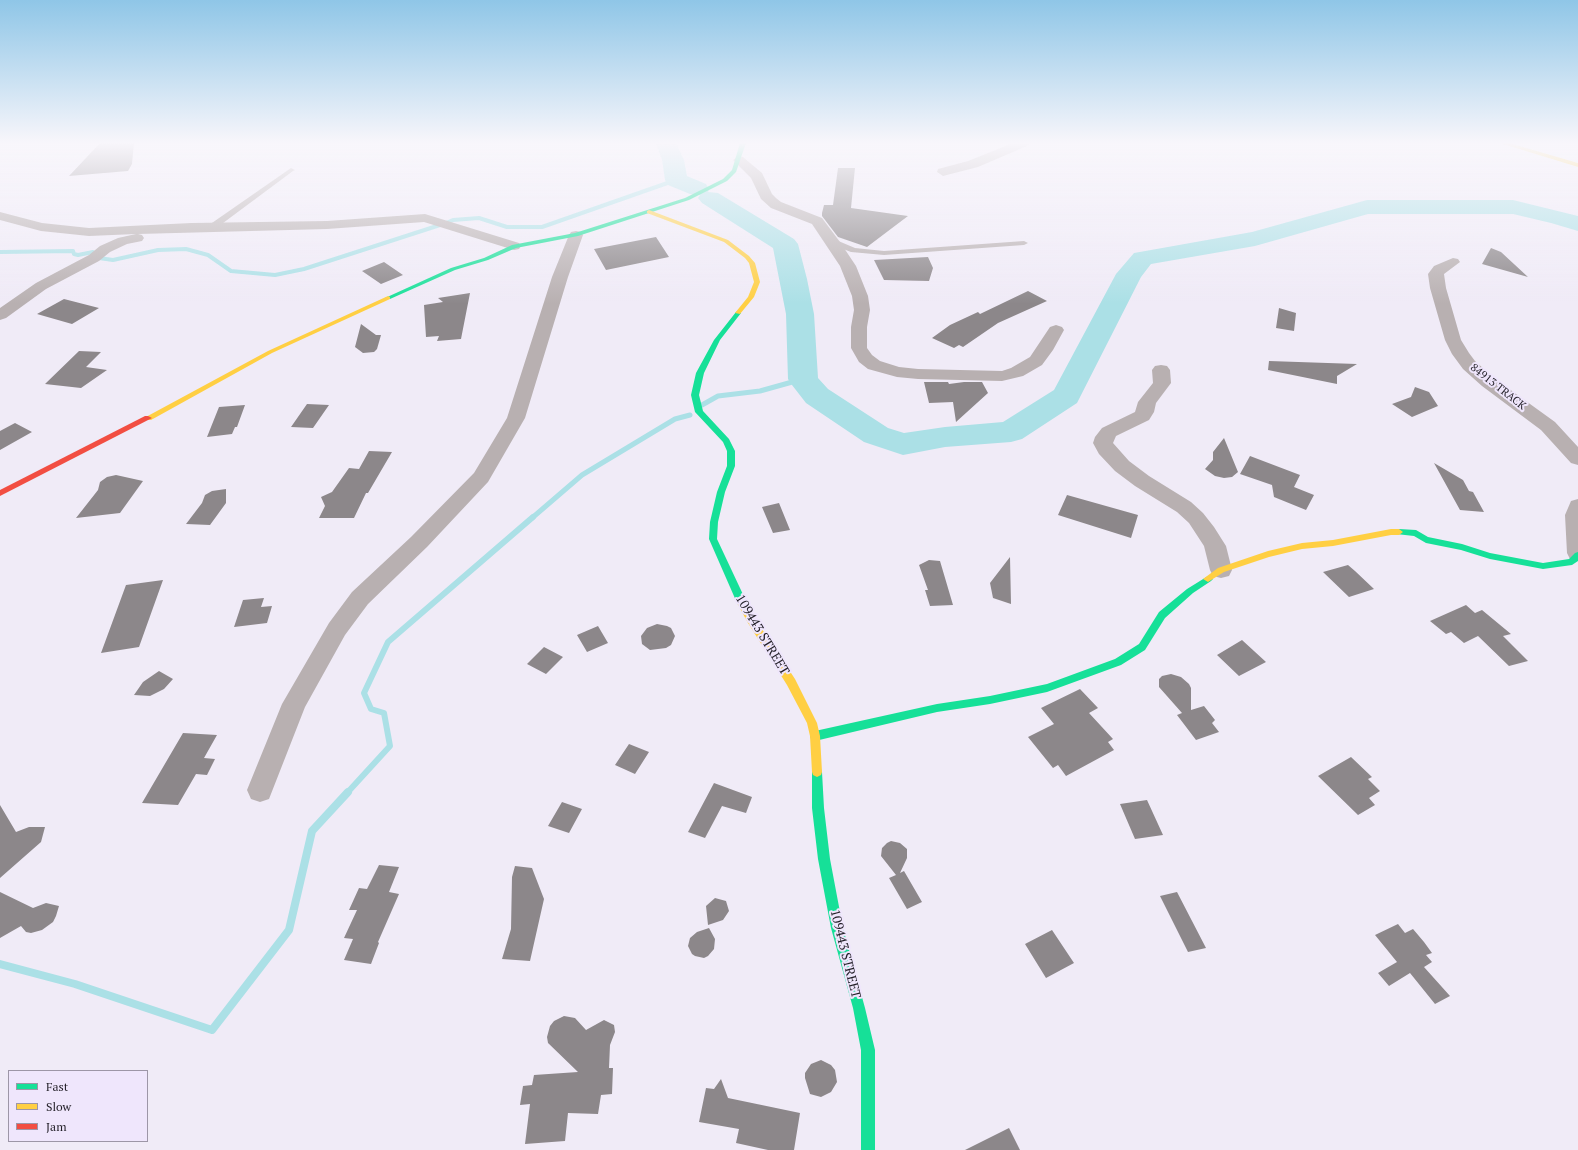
<!DOCTYPE html>
<style>
body{margin:0}
#map{position:relative;width:1578px;height:1150px;overflow:hidden;background:#f0ebf7;font-family:"PT Serif",serif}
canvas{display:block}
.legend{position:absolute;left:8px;top:1070px;width:140px;height:72px;box-sizing:border-box;background:#efe6fc;border:1px solid #9d96a7;margin:0;padding:5px 7px;list-style:none;font-size:12px;color:#221f27}
.legend li{display:flex;align-items:center;gap:8px;height:20px}
.legend b{width:20px;border:1px solid #9d96a7}
</style>
<div id="map">
<canvas width="1578" height="1150"></canvas>
<ul class="legend">
<li><b style="height:5px;background:#16e098"></b>Fast</li>
<li><b style="height:5px;background:#ffcf43"></b>Slow</li>
<li><b style="height:5px;background:#f24e42"></b>Jam</li>
</ul>
</div>
<script>
const context = document.querySelector('canvas').getContext('2d');
context.lineJoin = 'round';
const toPath = rows => new Path2D(rows.map(r => 'M' + r).join(''));
function stroke(path, color, width, dash) { context.strokeStyle = color; context.lineWidth = width; context.lineCap = dash ? 'butt' : 'round'; context.setLineDash(dash || []); context.stroke(path); }
function fillPath(path, color) { context.fillStyle = color; context.fill(path, 'evenodd'); }
function write(font, color, halo, rows, align = 'center') {
  context.font = font + ' "PT Serif",serif'; context.lineWidth = 4; context.setLineDash([]); context.textBaseline = 'middle'; context.strokeStyle = halo; context.fillStyle = color; for (const [text, x, y, turn = 0] of rows) {
    context.save(); context.translate(x, y); context.rotate((+turn || 0) * Math.PI / 180); context.textAlign = isNaN(turn) ? turn : align; if (halo) context.strokeText(text, 0, 0); context.fillText(text, 0, 0); context.restore();
  }
}
const streamFar3 = toPath([
 [446,223,453,220,479,218,507,227,542,227,676,180],
 [0,252,73,251,74,254,78,255,93,252],
 [99,258,113,260,158,250,186,249,208,255,231,271,275,275,304,269,440,225]
]);
const streamFar2 = toPath([
 [702,405,718,396,760,391,803,379],
 [532,518,582,475,675,419,690,415]
]);
const streamFar1 = toPath([
 [347,793,390,746,384,713,371,709,364,693,388,642,533,517]
]);
const stream = toPath([
 [0,964,75,984,212,1030,289,930,312,831,348,792]
]);
const river = toPath([
 [656,143,676,143,684,160,687,176,706,184,709,189,708,192,718,193,794,239,798,244,807,279,814,314,818,378,828,389,888,428,904,433,945,427,1003,422,1054,390,1116,274,1134,253,1252,232,1367,200,1513,200,1578,216,1578,231,1551,223,1513,214,1368,214,1255,246,1151,264,1141,277,1077,403,1022,439,1011,442,945,447,903,455,864,442,806,403,792,385,788,379,786,314,773,248,702,203,698,198,700,195,690,194,668,185,665,180,662,160,656,143]
]);
const building = toPath([
 [100,143,134,143,132,164,128,171,69,176],
 [838,168,855,168,851,208,908,216,867,247,838,237,822,216,822,213,824,205,833,205],
 [656,237,669,257,606,270,594,249],
 [1491,248,1501,252,1528,277,1482,264],
 [928,257,933,268,929,281,884,280,874,260],
 [384,262,403,275,381,284,362,271],
 [1028,291,1047,301,998,323,963,347,959,345,954,348,932,338,950,325,978,312,980,314],
 [470,293,461,339,437,341,439,336,426,337,424,305,443,302,438,298],
 [64,299,99,308,72,324,37,314],
 [1279,308,1296,313,1294,331,1276,328],
 [361,324,376,335,381,335,377,349,374,352,363,353,355,347],
 [79,351,101,352,86,367,107,370,81,388,45,384],
 [1269,361,1357,364,1337,376,1337,384,1268,370],
 [924,382,948,382,949,384,964,382,982,382,988,393,956,422,953,402,929,403],
 [1415,387,1429,392,1438,406,1412,417,1392,404,1411,397],
 [307,404,329,405,313,428,291,427],
 [245,405,237,427,235,427,232,434,207,437,219,407],
 [15,423,32,432,0,450,0,431],
 [1224,438,1238,472,1232,477,1224,478,1215,476,1205,469,1213,460,1213,452],
 [369,451,392,452,368,493,366,493,354,518,319,518,325,506,321,497,332,492,349,468,359,469],
 [1250,456,1300,475,1294,487,1314,495,1306,510,1274,497,1272,485,1240,474],
 [1434,463,1463,480,1469,491,1473,492,1484,512,1460,510],
 [116,475,143,481,120,513,76,518,98,490,100,482,107,477],
 [226,489,226,503,210,525,186,524,202,503,205,495,212,491],
 [1067,495,1138,515,1131,538,1058,515],
 [779,503,790,530,773,533,762,507],
 [1010,557,1011,604,993,598,990,583],
 [929,560,940,561,953,605,930,606,925,590,928,590,919,565],
 [1348,565,1355,571,1374,589,1349,597,1323,572],
 [163,580,139,647,101,653,126,585],
 [264,598,261,607,272,606,267,623,234,627,243,600],
 [1466,605,1475,613,1482,610,1511,634,1503,636,1528,661,1509,666,1478,636,1464,643,1451,632,1446,634,1430,621],
 [657,624,667,626,671,628,675,636,671,645,666,648,650,650,642,644,641,636,647,628],
 [598,626,608,643,587,652,577,635],
 [1242,640,1266,662,1239,676,1217,655],
 [544,647,563,657,546,674,527,664],
 [159,671,173,679,164,689,150,696,134,695,143,682],
 [1171,674,1181,677,1189,684,1191,688,1191,710,1204,706,1215,720,1212,723,1219,732,1196,740,1177,715,1182,713,1159,687,1159,679,1162,676],
 [1080,689,1098,708,1089,713,1113,739,1108,742,1114,750,1066,776,1058,765,1053,768,1028,737,1054,724,1041,708],
 [183,733,217,735,204,758,215,759,207,775,196,774,178,805,142,803],
 [629,744,649,752,635,774,615,765],
 [1351,757,1372,777,1368,779,1380,791,1369,798,1375,805,1358,815,1318,776],
 [714,783,752,797,746,813,722,806,705,838,688,832],
 [1147,800,1163,835,1135,839,1120,804],
 [562,802,582,809,569,833,548,826],
 [0,805,16,832,29,827,45,827,41,842,0,878],
 [891,841,900,843,907,849,907,858,900,873,904,871,922,902,907,909,889,878,896,875,881,856,882,848,887,843],
 [379,865,399,867,389,892,399,894,378,942,379,943,371,964,344,960,353,939,344,938,357,910,349,910,359,888,367,889],
 [515,866,532,868,544,899,530,961,502,959,511,929,512,877],
 [0,892,33,908,46,903,59,906,56,916,53,922,42,930,31,933,26,932,21,926,0,938],
 [1177,892,1206,948,1188,952,1160,896],
 [715,898,726,901,729,911,723,920,708,925,706,906],
 [1398,924,1405,933,1413,929,1424,942,1432,953,1426,955,1432,962,1424,967,1450,996,1435,1004,1410,973,1389,986,1378,973,1397,962,1375,935],
 [709,928,715,939,714,949,708,956,704,958,695,956,692,954,688,946,690,938,697,932],
 [1052,930,1074,963,1046,978,1025,944],
 [564,1016,575,1018,586,1030,604,1020,614,1025,615,1032,610,1045,609,1068,613,1068,612,1094,601,1095,598,1114,568,1113,565,1141,525,1144,530,1104,520,1105,523,1086,532,1085,534,1075,578,1072,548,1043,547,1037,550,1026,554,1021],
 [821,1060,831,1065,835,1070,837,1082,831,1092,821,1097,810,1094,805,1078,805,1073,811,1064],
 [721,1079,728,1098,800,1113,794,1150,768,1150,736,1143,739,1129,699,1122,706,1088,714,1089],
 [1009,1128,1020,1150,965,1150]
]);
const lane = toPath([
 [291,168,295,170,293,171,215,229,209,229,209,225,291,168],
 [830,240,836,240,855,248,884,251,1024,241,1028,243,1024,245,884,255,851,252,830,244,830,240]
]);
const street = toPath([
 [1013,143,1029,143,1027,146,978,167,943,176,937,172,938,169,968,161,1013,143],
 [739,156,743,157,762,173,772,194,776,198,781,202,822,218,840,242,856,266,868,296,870,310,867,327,867,348,872,355,880,361,899,367,918,369,1002,371,1011,368,1030,357,1050,327,1056,325,1062,327,1064,330,1053,350,1042,365,1023,376,1002,381,918,379,897,377,868,369,859,362,851,348,851,327,854,310,852,296,840,266,812,224,771,208,761,199,751,178,733,160,739,156],
 [0,212,42,223,89,228,191,223,327,221,425,214,519,243,521,246,519,249,514,250,424,222,327,229,138,234,142,235,144,238,142,241,127,244,110,252,99,261,46,289,6,318,0,320,0,308,36,283,89,255,100,246,118,238,136,234,89,236,41,231,0,220,0,212],
 [576,231,581,232,583,235,568,277,525,418,488,482,427,547,368,604,345,635,305,707,269,799,260,802,251,799,247,790,282,704,329,623,352,592,411,537,474,473,507,418,552,277,569,235,571,232,576,231],
 [1453,258,1458,259,1460,262,1444,274,1446,288,1461,340,1469,353,1475,361,1494,378,1555,422,1578,447,1578,465,1571,463,1541,430,1482,386,1463,369,1452,354,1445,340,1430,288,1428,274,1434,266,1453,258],
 [1161,365,1167,366,1170,370,1171,383,1156,403,1154,412,1149,420,1116,436,1113,443,1129,461,1149,476,1191,502,1203,513,1214,527,1226,546,1232,570,1229,576,1221,578,1213,576,1210,570,1204,546,1189,523,1177,512,1135,486,1115,471,1099,454,1093,443,1095,437,1102,428,1135,412,1138,402,1153,383,1152,370,1155,366,1161,365],
 [1578,499,1578,561,1570,559,1567,553,1565,515,1571,501,1578,499]
]);
const fast = toPath([
 [740,143,746,143,736,172,727,181,689,200,578,236,516,248,488,260,455,270,390,299,385,298,451,268,484,258,512,245,575,233,685,198,723,179,732,170,740,143],
 [738,311,741,313,720,340,704,373,699,395,703,411,729,439,735,451,735,466,725,492,718,522,717,539,747,603,745,606,742,607,739,606,737,603,709,539,710,522,717,492,727,466,727,451,723,442,695,412,691,395,696,373,714,340,736,312,738,311],
 [1399,529,1416,530,1428,537,1462,544,1490,553,1543,563,1569,559,1575,553,1578,552,1578,561,1572,565,1543,569,1490,559,1461,550,1426,543,1414,536,1396,534,1395,532,1399,529],
 [1208,576,1211,577,1213,579,1211,581,1193,593,1165,618,1145,650,1121,665,1047,692,990,704,937,712,815,741,811,739,810,736,811,733,815,731,937,704,990,696,1047,684,1115,659,1139,644,1159,612,1187,589,1208,576],
 [817,767,821,769,822,772,824,808,830,859,843,928,865,1008,875,1050,875,1150,861,1150,861,1050,853,1008,831,928,818,859,812,808,812,772,813,769,817,767]
]);
const slow = toPath([
 [1503,143,1509,143,1578,163,1578,167,1503,144,1503,143],
 [649,210,728,240,749,256,755,263,760,282,754,297,740,314,735,313,748,297,754,282,749,263,745,258,724,242,647,213,647,211,649,210],
 [388,296,390,297,390,299,272,353,151,420,148,420,144,418,268,351,388,296],
 [1391,529,1399,529,1403,532,1399,535,1391,535,1333,546,1302,549,1269,557,1224,572,1208,582,1203,579,1218,568,1268,551,1302,543,1333,540,1391,529],
 [742,599,745,600,754,617,795,679,817,723,820,736,822,772,821,775,817,777,813,775,812,772,810,736,807,723,787,685,748,623,737,603,739,600,742,599]
]);
const jam = toPath([
 [145,416,148,416,152,418,0,496,0,490,145,416]
]);
const farStreetnames = [
 ["84913 TRACK",1498,387,38]
];
const streetNames = [
 ["109443 STREET",762,635,59],
 ["109443 STREET",845,954,76]
];
stroke(streamFar3, '#abe0e6', 4);
stroke(streamFar2, '#abe0e6', 5);
stroke(streamFar1, '#abe0e6', 6);
stroke(stream, '#abe0e6', 8);
fillPath(river, '#abe0e6');
fillPath(building, '#8c878a');
fillPath(lane, '#b8b0b1');
fillPath(street, '#b8b0b1');
fillPath(fast, '#16e098');
fillPath(slow, '#ffcf43');
fillPath(jam, '#f24e42');
const sky = context.createLinearGradient(0, 0, 0, 304);
sky.addColorStop(0, '#8fc6e7');
sky.addColorStop(0.47, '#f8f6fb');
sky.addColorStop(1, '#f8f6fb00');
context.fillStyle = sky;
context.fillRect(0, 0, 1578, 304);
write('11px', '#221f27', '#efe6fc', farStreetnames);
write('13px', '#221f27', '#efe6fc', streetNames);
</script>
